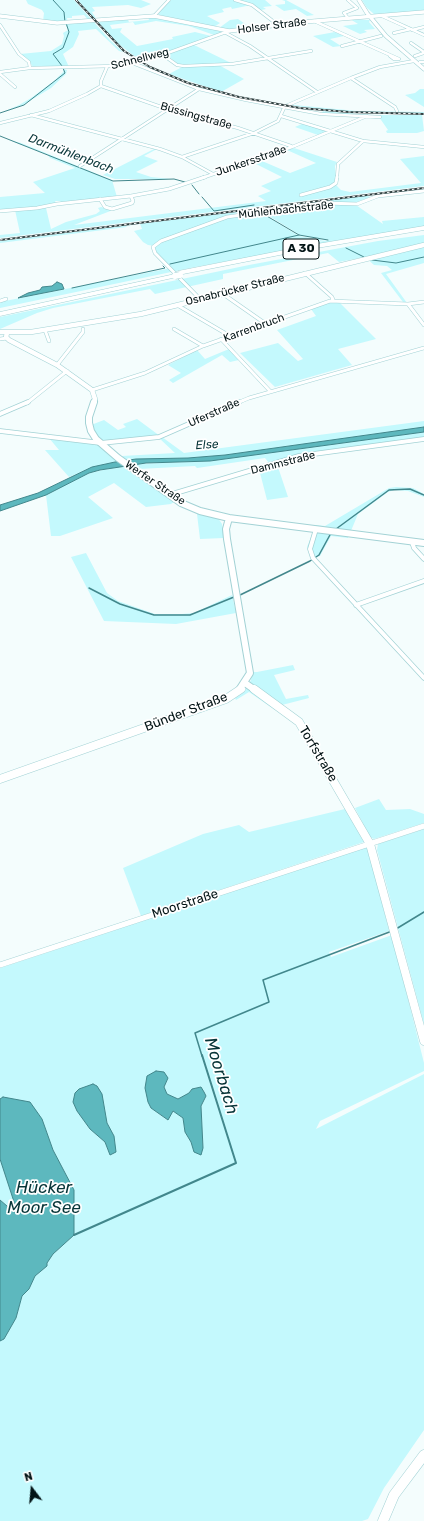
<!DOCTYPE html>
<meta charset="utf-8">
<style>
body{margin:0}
#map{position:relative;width:424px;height:1521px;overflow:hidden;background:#f4fdfd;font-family:Rubik,sans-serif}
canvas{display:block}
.north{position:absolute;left:12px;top:1469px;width:40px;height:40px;-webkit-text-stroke:3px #fff;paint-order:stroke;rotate:344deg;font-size:11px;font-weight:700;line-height:16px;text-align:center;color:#031416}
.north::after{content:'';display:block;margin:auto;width:14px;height:18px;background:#031416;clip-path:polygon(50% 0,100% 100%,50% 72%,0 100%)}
</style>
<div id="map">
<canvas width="424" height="1521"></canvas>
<div class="north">N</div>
</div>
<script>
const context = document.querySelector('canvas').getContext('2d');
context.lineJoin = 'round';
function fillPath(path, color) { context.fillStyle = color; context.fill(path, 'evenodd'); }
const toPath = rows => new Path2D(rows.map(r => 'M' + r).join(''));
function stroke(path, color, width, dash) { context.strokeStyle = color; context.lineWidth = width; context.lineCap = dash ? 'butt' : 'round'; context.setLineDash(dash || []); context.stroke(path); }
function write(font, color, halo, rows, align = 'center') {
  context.font = font + ' Rubik,sans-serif'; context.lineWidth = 3.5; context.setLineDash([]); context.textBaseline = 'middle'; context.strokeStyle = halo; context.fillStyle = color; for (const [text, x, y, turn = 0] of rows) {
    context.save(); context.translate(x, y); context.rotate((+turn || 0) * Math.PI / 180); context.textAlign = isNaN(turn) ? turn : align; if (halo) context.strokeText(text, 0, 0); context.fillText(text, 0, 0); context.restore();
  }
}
const green = toPath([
 [26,0,74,0,92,20,89,21,84,15,72,16,72,18,67,18,68,22,43,21,44,13,42,10,28,4],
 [78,0,141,0,151,4,141,8,128,5,92,7,95,11,92,12,97,20,95,20],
 [171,0,234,0,251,5,232,9,231,7,222,9,224,12,207,16,220,23,214,27,159,15,159,13],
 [238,0,265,0,272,6,263,7,266,9,261,10,253,4],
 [282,0,286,0,314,15,307,16,296,9,284,11,275,5,285,4,285,1],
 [362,0,424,0,424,11,374,14,367,8],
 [148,17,154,17,226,31,214,35,189,26,156,21,135,25,133,22,110,25,112,29,122,28,120,32,137,46,173,39,172,37,195,32,211,36,161,55,138,59,116,42,96,21,127,18,129,22,149,20],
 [238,19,251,28,231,30,219,28,230,20],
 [350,19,370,20,369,22,375,29,364,30,367,32,360,34,343,26,358,24],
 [93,21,110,40,123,52,119,51,96,29,78,31,79,34,73,47,63,54,69,67,33,67,28,59,20,54,51,51,62,44,64,36,63,33,68,30,65,23],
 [335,32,344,36,330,39,341,46,333,47,313,36],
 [192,44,231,63,217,64,244,79,221,92,169,74,184,66,178,64,166,54],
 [64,69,67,70,66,74,51,88,23,105,3,112,19,105,31,98,54,81,63,72],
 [420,89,424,89,424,107,405,95,415,93],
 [294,105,357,111,424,112,424,113,350,112,293,106],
 [323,111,372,115,422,115,424,131,417,133,387,133,386,131,388,130,379,117,322,113],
 [304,123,325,130,326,132,318,135,295,127],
 [9,140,21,143,112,180,117,197,61,202,60,201,55,201,56,203,41,207,0,210,0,197,45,193,33,182,75,168,50,158,48,155],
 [294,148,337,162,335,166,336,180,334,183,328,186,300,194,336,185,341,190,350,192,421,183,400,159,424,156,424,186,0,238,0,235,20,233,15,210,46,208,51,229,66,222,96,214,100,211,98,208,101,207,113,210,74,225,266,201,258,196,271,191,261,186,282,177,254,163,262,161,290,173,316,163,287,150],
 [154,149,157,149,144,156,158,161,136,172,151,177,171,179,115,179,103,175],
 [366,195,370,197,355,203,325,203,269,209,268,208],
 [325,204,356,205,383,224,382,221,424,217,424,226,195,267,0,308,0,302,171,268,156,253,155,246,148,245,143,242,134,231,142,229,140,224,126,226,127,227,0,243,0,241,236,212,237,213,227,216,261,213,299,236,325,240,278,249,329,240,300,235,264,213],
 [424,235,424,263,386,274,407,303,403,302,381,273,392,270,387,266,374,265,365,257,339,262,328,253,223,274,223,279,155,294,150,289,53,308,37,313,0,329,0,317,249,265,378,241],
 [331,301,339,302,376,339,338,349,352,365,275,387,240,353,278,343,298,361,303,359,277,330,316,316,311,309],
 [229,349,239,360,230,362,222,355,173,383,169,380,181,373,168,365,197,350,205,359],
 [137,419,160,436,102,441,95,435,91,425,104,420,118,430,126,427,123,424],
 [424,421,424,427,225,455,188,458,126,460,122,456,175,453,159,438,162,437,184,453],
 [424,432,424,438,340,449,269,463,265,458,197,468,195,466,139,469,133,464,210,461],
 [49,438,98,444,118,461,91,468,69,477,45,450,59,450],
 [277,464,288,497,267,500,259,469],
 [122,466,174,502,171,504,146,507,114,483,88,497,113,518,60,536,51,536,46,495,89,473],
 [396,487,413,488,424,494,424,497,408,491,394,490,388,492,358,514,348,538,331,536,320,556,312,558,307,547,316,525,325,526,389,488],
 [198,512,218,518,222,524,224,538,200,539,197,514],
 [86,553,107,593,118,601,155,614,182,614,194,613,232,595,236,613,176,624,104,621,71,557],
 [293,665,295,670,274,675,286,699,308,695,309,698,282,705,275,710,249,692,236,700,235,698,244,692,251,680,252,672,257,672],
 [379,799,386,810,410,809,424,814,424,823,374,839,370,837,355,808],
 [345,809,364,842,141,916,123,868,203,834,239,825,249,832],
 [424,829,424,1024,377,850,378,844],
 [366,847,369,850,389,931,329,952,331,957,392,935,424,1063,424,1071,320,1121,316,1129,424,1074,424,1430,384,1488,368,1519,362,1521,0,1521,0,1341,4,1339,16,1318,22,1296,29,1289,35,1276,47,1266,47,1263,53,1254,74,1235,74,1190,53,1150,42,1119,4,1097,0,1099,0,968],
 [168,1078,164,1087,167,1094,178,1099,189,1093,192,1089,201,1087,206,1097,201,1106,203,1148,194,1152,191,1142,185,1132,183,1118,173,1111,167,1120,151,1108,148,1102],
 [103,1103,107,1123,114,1136,110,1155,105,1142,90,1129,77,1111],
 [0,1159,17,1211,14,1212,0,1200]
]);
const water = toPath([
 [57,282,62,284,64,289,18,298,28,293,40,290,42,287,52,286,57,282],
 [424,427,424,432,247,456,210,461,146,463,100,470,89,473,46,495,0,511,0,505,38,493,92,467,115,462,136,459,188,458,225,455,424,427],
 [156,1071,164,1072,168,1078,164,1087,167,1094,178,1099,189,1093,192,1089,201,1087,204,1092,206,1096,201,1106,203,1148,201,1155,194,1152,191,1142,185,1132,183,1118,173,1111,168,1120,151,1108,148,1102,145,1088,147,1076,156,1071],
 [93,1084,97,1086,102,1094,107,1123,114,1136,116,1152,110,1155,105,1142,90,1129,77,1111,73,1102,75,1093,79,1089,93,1084],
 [3,1097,30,1102,42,1119,53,1150,74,1190,74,1235,53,1254,47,1263,47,1266,35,1276,29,1289,22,1296,16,1318,4,1339,0,1341,0,1200,14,1212,17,1211,0,1159,0,1099,3,1097]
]);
const streamFar2 = toPath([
 [53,0,64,12,65,22],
 [62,66,53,54,63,48,69,32,66,23],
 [0,113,24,105,65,73,63,68],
 [0,136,113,181,174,179,185,182],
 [192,185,199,194],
 [202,197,214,211,254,205],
 [260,209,265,215,299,235,328,240],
 [346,248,364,257],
 [372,260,396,263,424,257],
 [170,264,299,235],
 [72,288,165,268,163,266]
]);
const streamFar1 = toPath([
 [336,529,389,490,410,489,424,495],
 [89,588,120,604,154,615,190,615,234,597],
 [238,596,310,561,319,555,331,533],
 [396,929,424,912],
 [202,1056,195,1033,269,1002,263,980,392,931]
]);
const stream = toPath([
 [74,1235,236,1163,202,1055]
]);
const streetFar3 = toPath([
 [235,0,252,5,278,25],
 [348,0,357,8,344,13,348,18],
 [154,16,169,0],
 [382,16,424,35],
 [314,21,399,59,394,59,390,56],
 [0,25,19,54,29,62,30,68],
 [412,30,424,27],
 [226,33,250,46,317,92],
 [394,33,411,29],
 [411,43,424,52],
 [342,46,381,36],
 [163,55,177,65,184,66,232,64,311,51],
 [415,56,424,53],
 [130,62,199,89,246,100,321,114,380,117],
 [420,62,424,62],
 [0,72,30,68,115,66,162,55,229,31],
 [0,74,15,87],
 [351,78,395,107,397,111],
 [101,86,167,109,238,128,291,146],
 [31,115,160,149,182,157,213,174],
 [281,116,363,141,424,147],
 [0,123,49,111,87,94,101,86,101,81,107,67],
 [182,157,254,133,278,121,284,108,288,105,351,78,380,67,414,61],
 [80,166,199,89],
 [202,178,292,147,367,116],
 [337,178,338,164,363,141]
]);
const streetFar2 = toPath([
 [301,195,330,187,336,183,337,177],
 [100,199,105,207,112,209,132,203,133,201,131,196],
 [0,211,37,208,57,204,131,196,169,189,205,177],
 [305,273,332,297,333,300],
 [223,294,266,324],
 [200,299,155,253,153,247,161,241,227,217,325,203,357,204,378,196,424,191],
 [0,301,6,299],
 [408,304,424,325],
 [177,305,230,336],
 [174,329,203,346],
 [45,330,49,341],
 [0,339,7,338],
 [221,339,270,391],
 [57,365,83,332,83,329],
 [92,390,145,373,203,346,330,301,408,304,424,302],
 [27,403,67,371],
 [237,403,249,398,424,348]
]);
const streetFar1 = toPath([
 [0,414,28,402],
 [0,431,101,443,159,437,239,402],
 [169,495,299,456,424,439],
 [316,529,310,549,313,558,424,678],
 [412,542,414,548,424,559],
 [356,605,424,581]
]);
const street = toPath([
 [0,965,424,826]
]);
const secondaryFar4 = toPath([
 [359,0,367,13,386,36,424,69],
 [0,16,57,23,154,16,229,31,303,22,424,12]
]);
const secondaryFar3 = toPath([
 [0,332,31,332,141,314,424,245],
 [7,333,6,337,9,340,57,365,92,390,95,399,94,403]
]);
const secondaryFar2 = toPath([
 [94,402,89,417,89,423,91,431,96,439,118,458,181,503,200,511,229,518,424,543],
 [229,518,226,529,227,539,250,673,239,690],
 [245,683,255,690]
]);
const secondaryFar1 = toPath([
 [254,689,299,722,370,844,424,1041],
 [0,779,226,699,241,689]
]);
const secondary = toPath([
 [383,1521,394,1495,424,1455]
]);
const highway = toPath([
 [424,226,424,230,305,250,178,275,175,273,178,271,305,246,424,226],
 [175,274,178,276,177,277,0,316,0,312,175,274]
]);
const rail = toPath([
 [76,0,124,51,150,67,188,83,239,97,300,108,349,112,424,114],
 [0,240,424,188]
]);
const highwayBridge = toPath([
 [175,276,180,275]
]);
const farStreetnames = [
 ["Holser Straße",272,26,-7],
 ["Schnellweg",140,59,-14],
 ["Büssingstraße",196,116,16],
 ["Junkersstraße",251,161,-19],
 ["Mühlenbachstraße",286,210,-6],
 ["Osnabrücker Straße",235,290,-14],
 ["Karrenbruch",254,328,-20],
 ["Uferstraße",214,413,-24],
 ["Dammstraße",283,463,-14],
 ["Werfer Straße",155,483,34]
];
const farWaternames = [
 ["Darmühlenbach",71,154,21],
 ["Else",207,445,-4]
];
const shields = [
 [301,249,36]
];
const shieldNames = [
 ["A 30",301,249]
];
const streetNames = [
 ["Bünder Straße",186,712,-21],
 ["Torfstraße",318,754,59],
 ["Moorstraße",185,904,-18]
];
const nearWaternames = [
 ["Moorbach",221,1076,73],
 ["Hücker",44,1188],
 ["Moor See",44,1208]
];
fillPath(green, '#c4f9fd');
fillPath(water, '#5db8be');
stroke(water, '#42878c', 1);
stroke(streamFar2, '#42878c', 1);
stroke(streamFar1, '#42878c', 1.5);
stroke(stream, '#42878c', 2);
stroke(streetFar3, '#a3d2d5', 3.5);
stroke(streetFar2, '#a3d2d5', 4);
stroke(streetFar1, '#a3d2d5', 5.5);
stroke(street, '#a3d2d5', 6);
stroke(secondaryFar4, '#a3d2d5', 4.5);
stroke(secondaryFar3, '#a3d2d5', 5.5);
stroke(secondaryFar2, '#a3d2d5', 8);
stroke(secondaryFar1, '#a3d2d5', 9);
stroke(secondary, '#a3d2d5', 11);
stroke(highway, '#a3d2d5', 1);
stroke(streetFar3, '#fff', 2.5);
stroke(streetFar2, '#fff', 3);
stroke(streetFar1, '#fff', 4);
stroke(street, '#fff', 5);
stroke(secondaryFar4, '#fff', 3.5);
stroke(secondaryFar3, '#fff', 4.5);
stroke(secondaryFar2, '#fff', 6);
stroke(secondaryFar1, '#fff', 8);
stroke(secondary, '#fff', 10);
fillPath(highway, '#fff');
stroke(rail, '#314142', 2);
stroke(rail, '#fff', 1, [2.5]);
stroke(highwayBridge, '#a3d2d5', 7, []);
stroke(highwayBridge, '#fff', 6);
write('11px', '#031416', '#fff', farStreetnames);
write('italic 12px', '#073538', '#fff', farWaternames);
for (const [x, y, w] of shields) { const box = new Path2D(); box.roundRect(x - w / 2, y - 10, w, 20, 3); context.fillStyle = '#fff'; context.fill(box); stroke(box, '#031416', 1); }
write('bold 12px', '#031416', null, shieldNames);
write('13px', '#031416', '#fff', streetNames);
write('italic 17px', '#073538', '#fff', nearWaternames);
</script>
